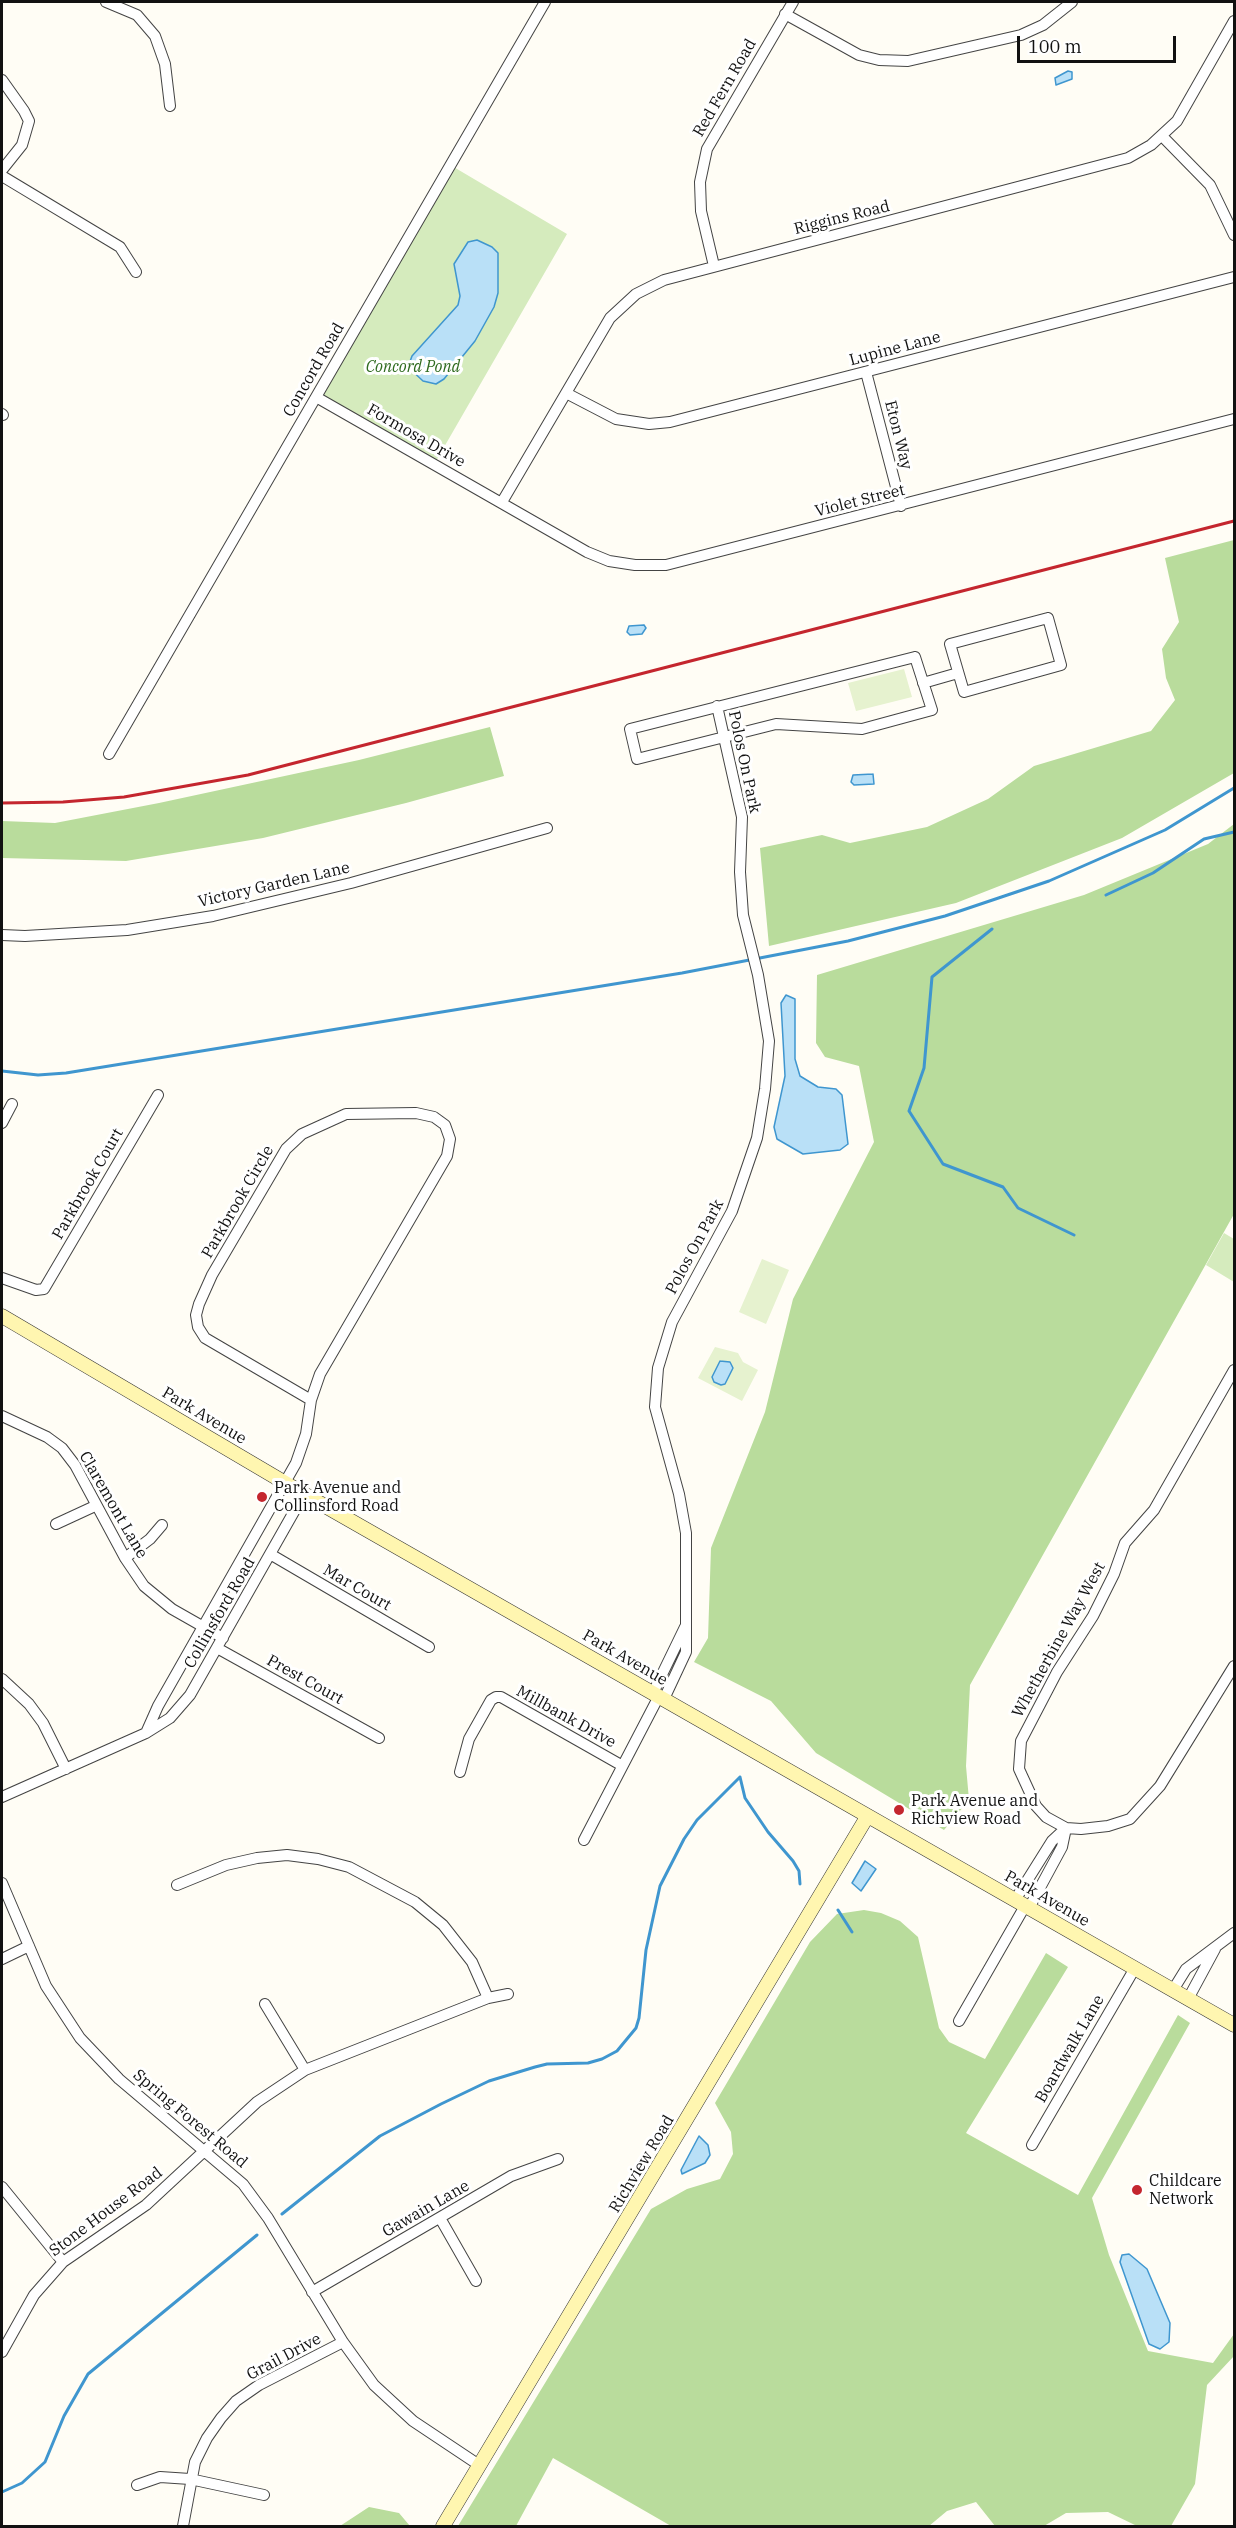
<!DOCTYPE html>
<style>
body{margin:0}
#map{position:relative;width:1236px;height:2528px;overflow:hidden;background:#fffdf5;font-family:"IBM Plex Serif",serif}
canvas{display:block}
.frame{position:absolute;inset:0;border:3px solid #111;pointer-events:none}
.scale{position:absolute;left:1017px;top:36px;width:159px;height:27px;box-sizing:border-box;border:3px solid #111;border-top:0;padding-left:8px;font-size:18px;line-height:21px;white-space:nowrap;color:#111;-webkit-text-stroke:4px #fff;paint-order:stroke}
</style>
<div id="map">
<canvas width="1236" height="2528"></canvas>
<div class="frame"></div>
<div class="scale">100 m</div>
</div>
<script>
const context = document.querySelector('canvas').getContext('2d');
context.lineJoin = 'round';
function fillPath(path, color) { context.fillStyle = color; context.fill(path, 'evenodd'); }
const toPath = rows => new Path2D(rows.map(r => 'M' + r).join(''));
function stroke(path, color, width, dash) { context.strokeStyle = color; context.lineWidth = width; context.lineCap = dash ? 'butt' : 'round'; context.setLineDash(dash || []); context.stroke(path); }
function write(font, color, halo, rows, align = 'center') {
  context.font = font + ' "IBM Plex Serif",serif'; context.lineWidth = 6; context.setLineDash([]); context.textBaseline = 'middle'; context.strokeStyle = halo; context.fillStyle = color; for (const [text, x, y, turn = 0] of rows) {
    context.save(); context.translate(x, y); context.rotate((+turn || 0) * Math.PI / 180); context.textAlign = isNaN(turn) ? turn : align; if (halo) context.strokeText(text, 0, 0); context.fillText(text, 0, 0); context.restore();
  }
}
const green = toPath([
 [452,166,567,234,436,461,320,395],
 [1224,1233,1234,1239,1234,1282,1206,1265]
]);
const forest = toPath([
 [1234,540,1234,773,1122,838,956,903,769,946,760,848,822,835,850,843,927,827,988,799,1034,766,1151,731,1175,700,1166,678,1162,649,1179,622,1165,558],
 [490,727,504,776,406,803,263,838,126,861,2,858,2,821,55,823,159,803,359,760],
 [1234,824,1234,1214,970,1685,966,1766,969,1800,944,1830,816,1753,771,1701,694,1662,708,1638,711,1548,765,1412,793,1299,874,1142,859,1066,825,1057,816,1043,817,975,1084,895,1208,844],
 [864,1910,881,1913,900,1921,918,1937,939,2028,949,2042,985,2059,1046,1953,1068,1967,966,2133,1078,2195,1178,2015,1190,2023,1092,2198,1109,2255,1148,2351,1213,2363,1234,2334,1234,2356,1207,2385,1195,2484,1171,2526,1137,2526,1108,2512,1066,2513,1044,2526,995,2526,976,2502,947,2511,929,2526,671,2526,553,2458,516,2526,458,2526,651,2209,687,2189,720,2179,733,2154,731,2132,715,2103,810,1942,837,1914],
 [369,2507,399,2513,410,2526,340,2526]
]);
const pitch = toPath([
 [904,669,912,697,856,711,848,683],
 [762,1259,789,1270,766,1324,739,1312],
 [715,1347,738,1353,743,1362,758,1370,742,1401,698,1378]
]);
const water = toPath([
 [1068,71,1072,72,1072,79,1056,85,1055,78,1068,71],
 [477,240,492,247,498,253,498,293,494,307,475,341,444,379,436,384,423,381,408,367,412,356,458,305,460,296,454,264,468,242,477,240],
 [644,625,646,628,642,634,630,635,627,632,629,626,644,625],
 [873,774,874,784,854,785,851,782,853,775,873,774],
 [786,995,795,999,795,1059,800,1076,818,1087,836,1089,842,1095,848,1144,840,1150,803,1154,777,1139,774,1127,785,1076,781,1003,786,995],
 [720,1361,730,1362,733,1368,725,1384,721,1385,714,1382,712,1377,720,1361],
 [865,1861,876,1869,861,1891,852,1883,865,1861],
 [699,2136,708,2145,710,2155,705,2163,682,2174,681,2170,699,2136],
 [1129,2254,1147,2269,1170,2323,1169,2342,1160,2349,1149,2344,1120,2262,1122,2255,1129,2254]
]);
const stream = toPath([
 [1106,895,1153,873,1204,839,1234,832],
 [992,929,932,977,924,1068,909,1111,943,1164,1003,1187,1018,1208,1074,1235],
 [2,1071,38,1075,66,1073,682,973,848,941,945,916,1049,881,1165,830,1234,788],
 [740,1777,745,1798,768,1832,793,1861,799,1871,800,1884],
 [838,1910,852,1932],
 [282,2214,380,2136,441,2104,489,2081,535,2067,547,2064,588,2063,602,2059,617,2051,636,2028,639,2018,646,1950,660,1886,684,1839,697,1820,740,1777],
 [2,2492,22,2483,45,2462,64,2416,88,2374,257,2235]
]);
const street = toPath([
 [106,2,137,15,155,36,165,64,170,106],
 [785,14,859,55,879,60,908,61,1021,35,1043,25,1072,2],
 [2,80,24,111,29,121,22,145,2,170],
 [1162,136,1210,185,1234,235],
 [2,176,120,247,136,272],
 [714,266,701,211,700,182,707,149,793,2],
 [866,372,901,506],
 [566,393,616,419,649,424,670,422,1234,277],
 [316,397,587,552,609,561,635,565,666,565,1234,419],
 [2,414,3,415],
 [502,502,610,318,636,294,664,280,1128,158,1151,145,1177,121,1234,21],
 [1048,618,1061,665,964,692,950,644,1048,618],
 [915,657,932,710,862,729,776,724,637,759,630,729,915,657],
 [923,683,958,673],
 [109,754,545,2],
 [2,935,25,936,127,930,213,916,351,883,547,828],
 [416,1113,434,1117,445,1125,450,1139,447,1156,320,1374,311,1400,205,1338,198,1327,196,1315,199,1304,212,1275,286,1149,302,1134,346,1114,416,1113],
 [2,1123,12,1104],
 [2,1278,36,1290,44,1289,158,1095],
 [1234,1370,1154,1510,1125,1543,1114,1574,1093,1616,1057,1672,1021,1741,1019,1769,1036,1806,1046,1817,1066,1828,1081,1829,1108,1826,1130,1819,1160,1786,1234,1666],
 [2,1416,47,1437,62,1448,75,1465,125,1558,144,1586,172,1609,223,1638],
 [56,1524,95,1506],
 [270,1554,429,1647],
 [125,1558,150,1539,162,1525],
 [217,1648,379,1738],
 [2,1679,29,1704,43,1723,66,1769],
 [653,1693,685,1627],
 [664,1699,686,1652,686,1533,679,1494,655,1407,658,1368,672,1322,732,1211,757,1138,765,1089,769,1041,758,975,743,915,740,872,742,817,717,706],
 [146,1733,158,1706,296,1463,306,1434,311,1400],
 [460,1772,469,1739,491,1700,496,1697,501,1697,621,1765],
 [2,1797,146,1733,170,1718,190,1695,304,1494],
 [584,1840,659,1696],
 [2,1883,46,1986,80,2038,119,2079,243,2184,268,2218,343,2342,374,2385,413,2421,479,2465],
 [177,1885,226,1865,257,1858,287,1855,318,1859,349,1867,415,1902,443,1925,472,1962,488,1998],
 [1015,1900,1052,1841,1066,1828],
 [1029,1908,1062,1847,1066,1828],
 [2,1959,29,1946],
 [1173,1990,1186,1969,1234,1933],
 [1188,1999,1215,1949],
 [265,2004,305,2070],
 [959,2021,1025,1906],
 [1032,2145,1135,1968],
 [2,2187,63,2262],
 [440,2218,476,2281],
 [312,2292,511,2176,558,2159],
 [2,2352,34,2295,63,2262,146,2205,257,2102,305,2070,488,1998,508,1994],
 [137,2485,160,2477,190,2479,264,2495],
 [183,2526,195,2462,207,2438,221,2418,236,2401,259,2385,343,2342]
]);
const secondary = toPath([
 [2,1316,304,1494,1234,2025],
 [443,2526,867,1817]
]);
const rail = toPath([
 [2,803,63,802,124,797,248,775,1234,521]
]);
const markers = [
 [262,1497,6,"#c4262e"],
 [899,1810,6,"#c4262e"],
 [1137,2190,6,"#c4262e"]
];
const streetNames = [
 ["Red Fern Road",725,88,-60],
 ["Riggins Road",842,218,-14],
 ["Lupine Lane",895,349,-15],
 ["Concord Road",314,370,-60],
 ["Eton Way",898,435,76],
 ["Formosa Drive",416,436,30],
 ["Violet Street",860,501,-14],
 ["Polos On Park",744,762,78],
 ["Victory Garden Lane",274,885,-13],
 ["Parkbrook Court",88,1184,-60],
 ["Parkbrook Circle",238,1202,-60],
 ["Polos On Park",695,1247,-62],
 ["Park Avenue",204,1416,31],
 ["Claremont Lane",113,1505,60],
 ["Mar Court",357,1588,30],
 ["Collinsford Road",220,1613,-60],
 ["Whetherbine Way West",1059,1640,-61],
 ["Park Avenue",625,1658,30],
 ["Prest Court",305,1680,29],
 ["Millbank Drive",566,1717,29],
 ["Park Avenue",1047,1899,30],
 ["Boardwalk Lane",1070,2049,-60],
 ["Spring Forest Road",190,2119,40],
 ["Richview Road",642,2164,-59],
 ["Gawain Lane",426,2209,-30],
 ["Stone House Road",106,2212,-37],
 ["Grail Drive",284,2357,-28]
];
const parkNames = [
 ["Concord Pond",413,367]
];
const poiNames = [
 ["Park Avenue and",274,1488],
 ["Collinsford Road",274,1506],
 ["Park Avenue and",911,1801],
 ["Richview Road",911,1819],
 ["Childcare",1149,2181],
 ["Network",1149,2199]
];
fillPath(green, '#d5ebbd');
fillPath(forest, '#b9dc9c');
fillPath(pitch, '#e6f2cf');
fillPath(water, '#b9e0f7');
stroke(water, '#3f96cf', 1.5);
stroke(stream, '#3f96cf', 3);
stroke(street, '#444', 12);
stroke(secondary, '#333', 15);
stroke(street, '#fff', 10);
stroke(secondary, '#fff6b0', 14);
stroke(rail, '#c4262e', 3);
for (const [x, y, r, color] of markers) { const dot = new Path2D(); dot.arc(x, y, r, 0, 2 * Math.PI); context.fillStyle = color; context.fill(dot); stroke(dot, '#fff', 2); }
write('16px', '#111', '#fff', streetNames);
write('italic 16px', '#2f6b1f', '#fff', parkNames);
write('16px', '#111', '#fff', poiNames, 'left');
</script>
